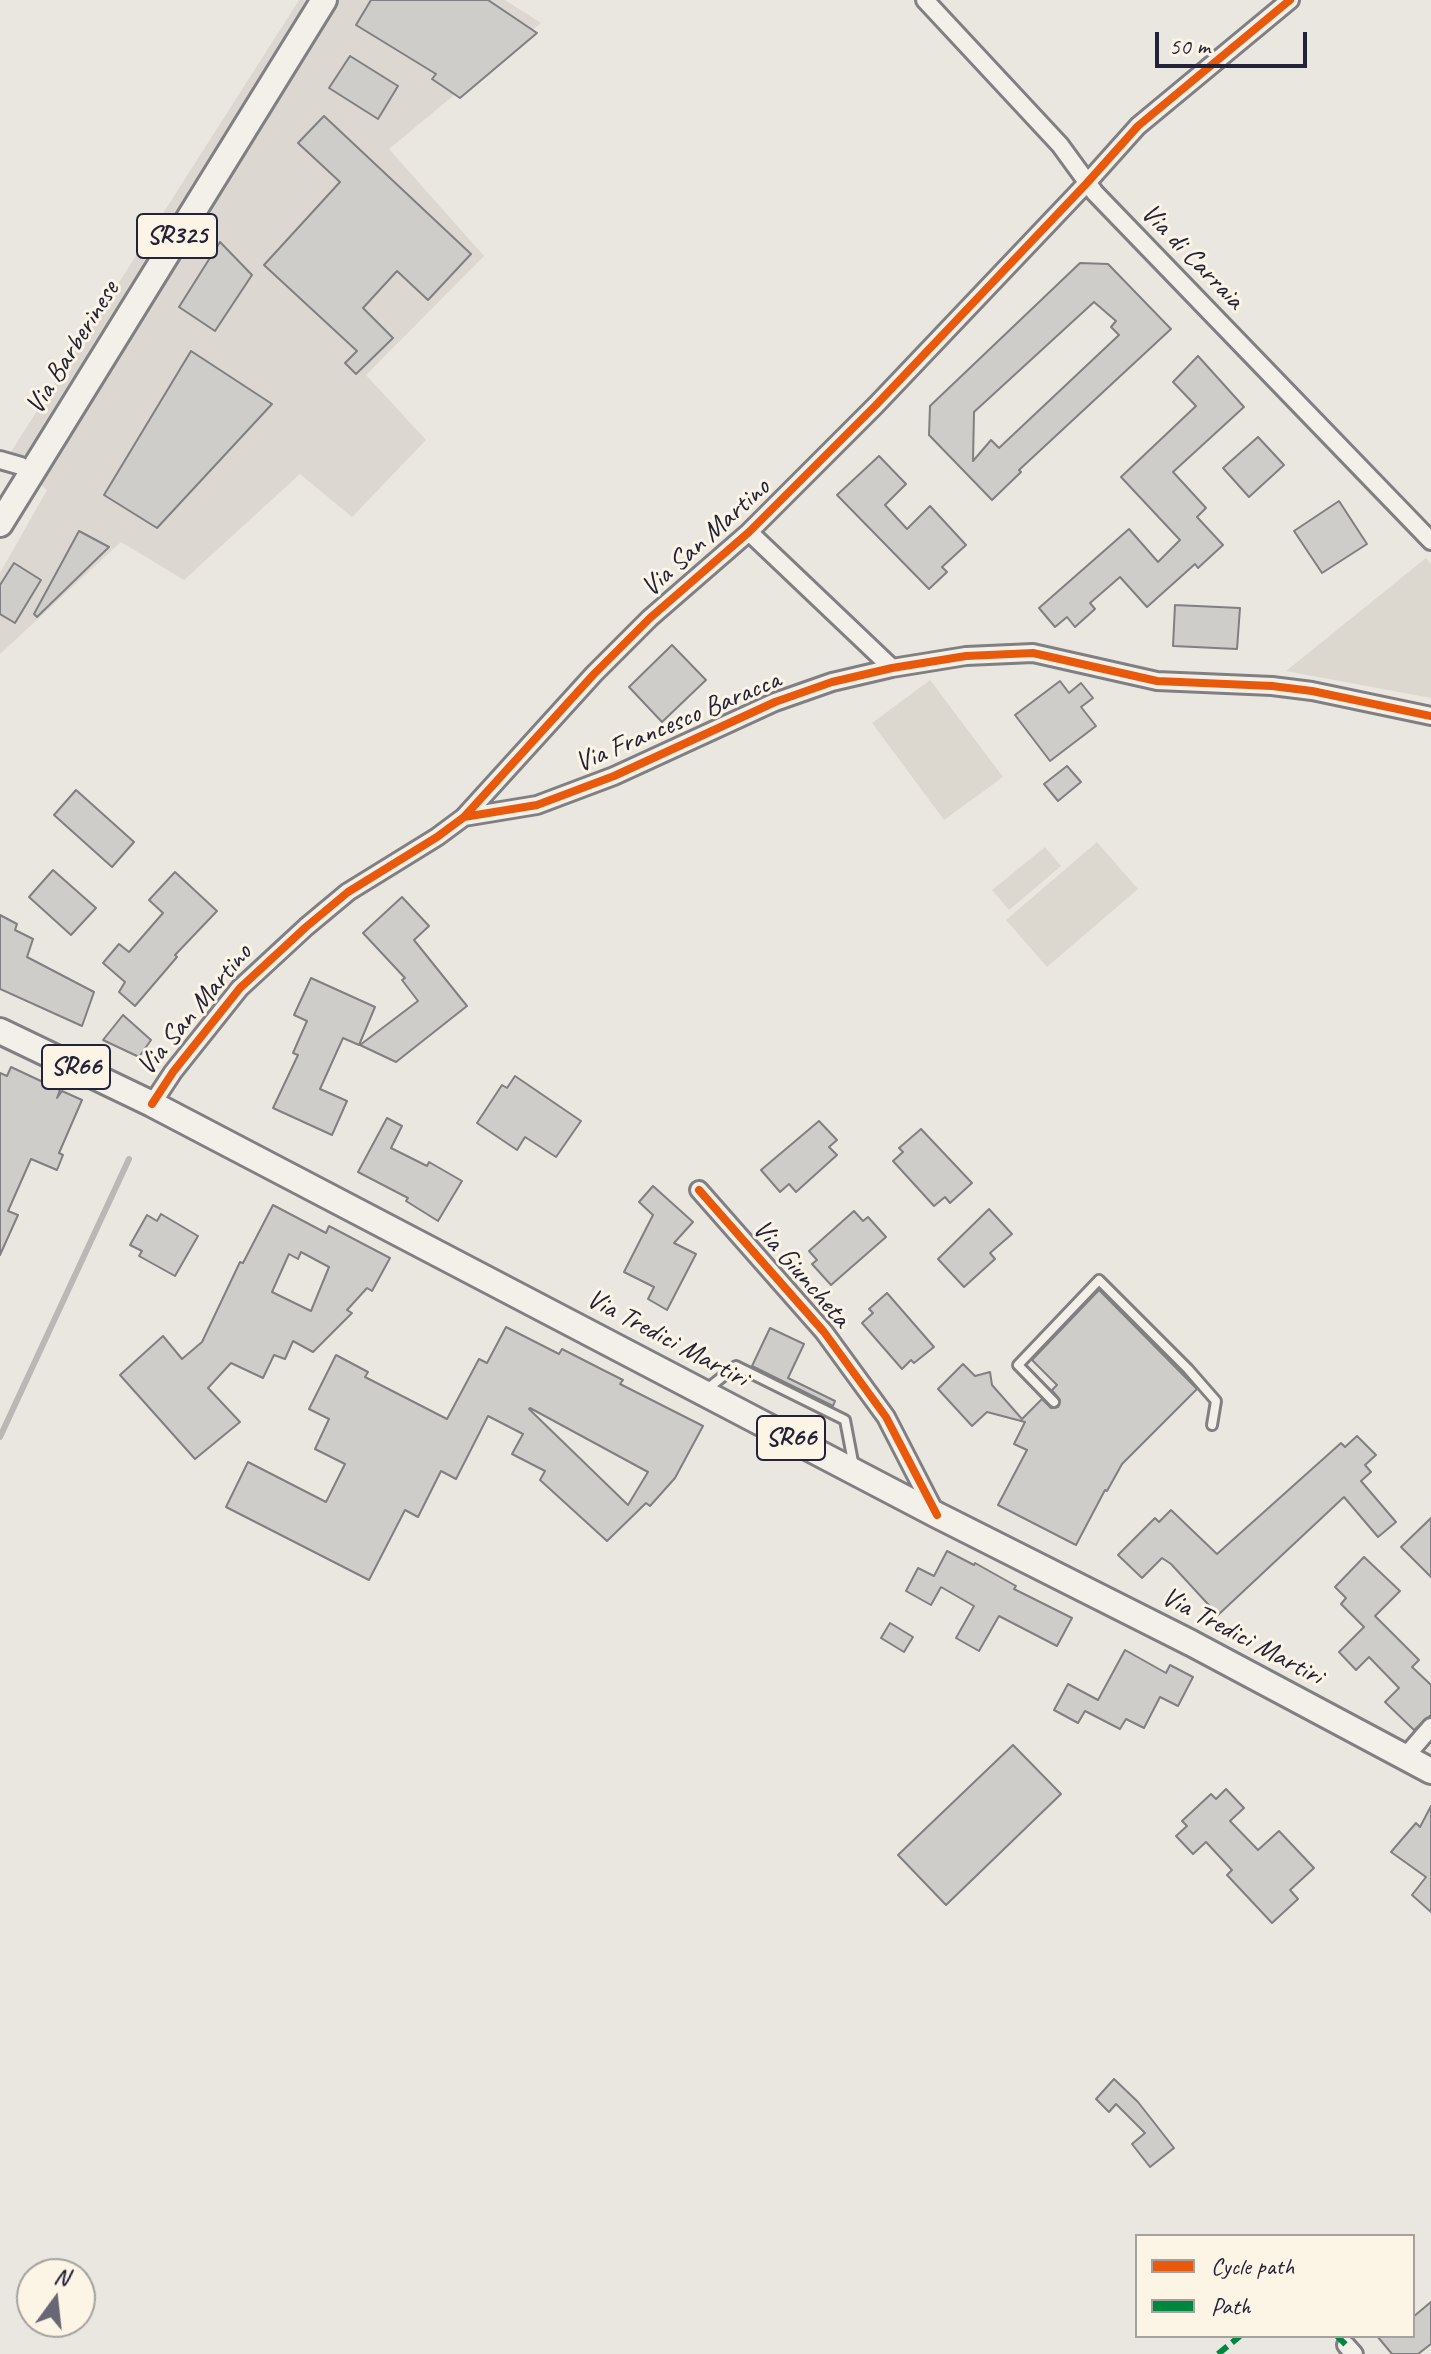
<!DOCTYPE html>
<style>
body{margin:0}
#map{position:relative;width:1431px;height:2354px;overflow:hidden;background:#eae7e0;font-family:Caveat,sans-serif}
canvas{display:block}
.legend{position:absolute;left:1135px;top:2234px;width:280px;height:104px;box-sizing:border-box;background:#fcf5e5;border:2px solid #a5a1a1;margin:0;padding:10px 14px;list-style:none;font-size:24px;color:#22223b}
.legend li{display:flex;align-items:center;gap:16px;height:40px}
.legend b{width:40px;border:2px solid #a5a1a1}
.north{position:absolute;left:16px;top:2258px;width:80px;height:80px;box-sizing:border-box;background:#fcf5e5;border:2px solid #a5a1a1;border-radius:50%;rotate:15deg;font-size:22px;font-weight:700;line-height:32px;text-align:center;color:#22223b}
.north::after{content:'';display:block;margin:auto;width:28px;height:36px;background:#686775;clip-path:polygon(50% 0,100% 100%,50% 72%,0 100%)}
.scale{position:absolute;left:1155px;top:32px;width:152px;height:36px;box-sizing:border-box;border:4px solid #22223b;border-top:0;padding-left:10px;font-size:24px;line-height:28px;white-space:nowrap;color:#22223b;-webkit-text-stroke:6px #fcf5e5;paint-order:stroke}
</style>
<div id="map">
<canvas width="1431" height="2354"></canvas>
<ul class="legend">
<li><b style="height:10px;background:#e8590c"></b>Cycle path</li>
<li><b style="height:10px;background:#00873e"></b>Path</li>
</ul>
<div class="north">N</div>
<div class="scale">50 m</div>
</div>
<script>
const context = document.querySelector('canvas').getContext('2d');
context.lineJoin = 'round';
function fillPath(path, color) { context.fillStyle = color; context.fill(path, 'evenodd'); }
const toPath = rows => new Path2D(rows.map(r => 'M' + r).join(''));
function stroke(path, color, width, dash) { context.strokeStyle = color; context.lineWidth = width; context.lineCap = dash ? 'butt' : 'round'; context.setLineDash(dash || []); context.stroke(path); }
function write(font, color, halo, rows, align = 'center') {
  context.font = font + ' Caveat,sans-serif'; context.lineWidth = 6; context.setLineDash([]); context.textBaseline = 'middle'; context.strokeStyle = halo; context.fillStyle = color; for (const [text, x, y, turn = 0] of rows) {
    context.save(); context.translate(x, y); context.rotate((+turn || 0) * Math.PI / 180); context.textAlign = isNaN(turn) ? turn : align; if (halo) context.strokeText(text, 0, 0); context.fillText(text, 0, 0); context.restore();
  }
}
const built = toPath([
 [299,0,505,0,541,23,389,149,484,256,366,375,426,440,352,517,300,474,184,580,121,542,0,654,0,573,47,490,7,458]
]);
const green = toPath([
 [1426,558,1431,564,1431,698,1286,671],
 [930,680,1003,777,944,820,872,723],
 [1097,842,1138,889,1047,967,1006,920],
 [1045,847,1061,866,1009,910,992,890]
]);
const stream = toPath([
 [0,1437,129,1159]
]);
const building = toPath([
 [371,0,488,0,537,33,460,98,432,79,436,74,356,25,371,0],
 [350,56,398,86,378,119,329,88,350,56],
 [324,116,471,254,428,300,397,271,363,308,393,338,356,374,345,363,357,351,264,265,340,182,298,143,324,116],
 [220,242,252,275,215,331,179,307,220,242],
 [1080,263,1108,264,1171,329,1019,470,1021,472,992,500,929,435,930,406,1080,263],
 [1094,302,1116,321,1111,327,1119,335,999,448,991,440,973,461,974,412,1094,302],
 [191,351,272,404,157,528,104,495,191,351],
 [1198,356,1244,407,1173,472,1206,508,1197,517,1223,545,1198,568,1195,564,1147,607,1120,577,1090,603,1095,609,1075,627,1067,617,1055,627,1039,608,1129,529,1158,562,1180,540,1121,477,1196,406,1173,382,1198,356],
 [1258,437,1284,465,1249,497,1223,468,1258,437],
 [879,456,906,484,885,505,907,529,930,506,966,545,942,567,947,572,929,589,837,495,879,456],
 [1339,501,1367,544,1322,573,1294,531,1339,501],
 [79,531,109,547,37,617,34,614,79,531],
 [14,563,41,580,15,623,0,614,0,585,14,563],
 [1175,605,1240,608,1237,649,1173,646,1175,605],
 [672,645,706,680,662,722,629,687,672,645],
 [1060,681,1069,693,1081,683,1093,698,1081,707,1096,726,1050,761,1015,715,1060,681],
 [1067,766,1081,782,1058,801,1044,784,1067,766],
 [76,790,134,842,112,867,54,815,76,790],
 [53,870,96,908,71,935,29,897,53,870],
 [175,872,217,911,175,955,177,957,135,1006,119,992,125,982,103,963,119,944,129,952,163,913,149,900,175,872],
 [402,897,429,926,414,940,467,1006,396,1062,360,1045,418,1001,402,980,405,978,363,933,402,897],
 [0,915,17,924,15,930,33,939,27,957,94,992,82,1026,0,989,0,915],
 [311,978,375,1007,359,1045,343,1038,320,1089,347,1101,332,1135,273,1108,298,1055,293,1053,307,1021,294,1015,311,978],
 [123,1015,151,1040,139,1057,103,1040,123,1015],
 [11,1067,60,1090,57,1098,62,1091,82,1100,59,1153,63,1155,57,1170,31,1159,8,1211,18,1215,0,1255,0,1073,7,1076,11,1067],
 [515,1076,581,1121,556,1157,525,1137,517,1150,477,1123,502,1085,507,1088,515,1076],
 [387,1118,402,1126,391,1148,427,1166,429,1162,462,1181,438,1221,406,1201,408,1198,358,1172,387,1118],
 [819,1121,837,1140,829,1147,837,1155,796,1192,789,1184,780,1192,761,1170,819,1121],
 [921,1129,972,1183,950,1203,945,1197,934,1206,893,1161,903,1152,899,1148,921,1129],
 [653,1186,693,1222,674,1243,696,1254,667,1310,648,1299,654,1287,624,1272,653,1215,639,1202,653,1186],
 [273,1205,326,1233,329,1226,390,1258,372,1291,367,1288,347,1310,352,1313,313,1352,293,1341,285,1359,274,1355,263,1378,231,1363,208,1388,240,1422,195,1459,120,1375,163,1336,182,1359,202,1342,240,1262,243,1263,273,1205],
 [301,1252,329,1267,311,1311,272,1292,289,1254,298,1259,301,1252],
 [989,1209,1012,1234,990,1253,995,1259,964,1287,938,1259,989,1209],
 [854,1211,863,1221,868,1217,886,1237,831,1285,812,1264,817,1260,809,1251,854,1211],
 [161,1214,198,1236,175,1276,139,1256,142,1251,130,1245,147,1215,157,1221,161,1214],
 [1099,1290,1197,1389,1122,1464,1107,1491,1105,1490,1076,1545,998,1505,1027,1450,1014,1444,1025,1422,987,1412,972,1426,938,1389,963,1364,975,1376,990,1372,992,1385,1022,1419,1042,1399,1051,1408,1058,1407,1060,1400,1052,1390,1057,1385,1032,1360,1099,1290],
 [887,1293,934,1347,914,1363,911,1360,902,1369,862,1323,873,1313,869,1309,887,1293],
 [506,1327,559,1354,562,1349,605,1371,623,1380,620,1384,703,1426,675,1478,650,1506,646,1503,607,1541,540,1480,545,1471,512,1454,523,1434,488,1416,456,1479,441,1471,418,1517,405,1510,369,1580,226,1507,248,1462,326,1502,345,1464,315,1449,329,1419,309,1409,336,1355,368,1372,365,1377,447,1419,479,1359,487,1363,506,1327],
 [530,1408,648,1472,628,1505,529,1409,530,1408],
 [770,1328,804,1344,788,1378,835,1401,833,1406,752,1366,770,1328],
 [1357,1436,1376,1455,1365,1465,1371,1472,1361,1481,1396,1522,1378,1537,1344,1497,1218,1615,1171,1564,1162,1558,1142,1578,1118,1555,1155,1518,1159,1522,1171,1510,1217,1554,1341,1443,1345,1447,1357,1436],
 [1431,1518,1431,1577,1401,1547,1431,1518],
 [947,1551,974,1565,975,1563,1016,1586,1014,1589,1072,1618,1057,1646,999,1616,979,1651,956,1638,974,1606,941,1587,931,1605,906,1591,918,1568,934,1576,947,1551],
 [1364,1557,1400,1591,1375,1616,1419,1660,1412,1667,1431,1685,1431,1715,1414,1730,1385,1702,1399,1688,1369,1657,1356,1670,1339,1652,1364,1627,1341,1604,1346,1598,1335,1587,1364,1557],
 [890,1623,913,1637,904,1652,881,1638,890,1623],
 [1125,1650,1166,1673,1170,1665,1193,1677,1178,1706,1160,1697,1144,1728,1126,1719,1120,1729,1085,1711,1078,1723,1054,1710,1068,1684,1098,1700,1125,1650],
 [1013,1745,1061,1794,946,1905,898,1855,1013,1745],
 [1226,1789,1244,1808,1230,1821,1258,1850,1279,1831,1314,1868,1290,1890,1298,1899,1272,1923,1227,1875,1232,1870,1206,1842,1193,1854,1176,1836,1187,1826,1182,1821,1211,1794,1216,1799,1226,1789],
 [1431,1806,1431,1912,1412,1895,1426,1877,1391,1852,1416,1823,1420,1827,1431,1806],
 [1114,2079,1138,2102,1174,2148,1150,2167,1132,2144,1145,2133,1116,2104,1109,2112,1096,2099,1114,2079],
 [1431,2302,1431,2344,1418,2354,1392,2354,1377,2336,1413,2336,1413,2317,1431,2302]
]);
const lane = toPath([
 [707,1389,736,1366,845,1420,854,1467],
 [1054,1402,1018,1365,1099,1280,1188,1369,1216,1401,1212,1425]
]);
const street = toPath([
 [925,0,1060,145,1095,193,1431,541],
 [0,460,21,466,31,473],
 [749,532,892,668],
 [464,817,537,805,614,776,775,702,832,682,892,668,966,656,1033,653,1157,681,1272,686,1312,691,1431,716],
 [152,1104,173,1072,240,988,306,927,348,892,437,837,464,817,594,674,650,618,749,532,876,405,1086,184,1138,126,1290,0],
 [699,1190,824,1332,886,1417,936,1514],
 [1405,1757,1431,1727],
 [1346,2345,1354,2354]
]);
const primary = toPath([
 [0,524,324,0],
 [0,1031,152,1104,937,1515,1191,1643,1431,1771]
]);
const quiet = toPath([
 [1337,2336,1346,2345],
 [1218,2354,1240,2336]
]);
const cycleway = toPath([
 [464,817,537,805,614,776,775,702,832,682,892,668,966,656,1033,653,1157,681,1272,686,1312,691,1431,716],
 [152,1104,173,1072,240,988,306,927,348,892,437,837,464,817,594,674,650,618,749,532,876,405,1086,184,1138,126,1290,0],
 [699,1190,824,1332,886,1417,937,1515]
]);
const shields = [
 [177,236,80],
 [76,1067,68],
 [791,1438,68]
];
const shieldNames = [
 ["SR325",177,236],
 ["SR66",76,1067],
 ["SR66",791,1438]
];
const streetNames = [
 ["Via di Carraia",1192,257,46],
 ["Via Barberinese",73,348,-58],
 ["Via San Martino",706,538,-42],
 ["Via Francesco Baracca",678,722,-23],
 ["Via San Martino",195,1010,-50],
 ["Via Giuncheta",801,1274,49],
 ["Via Tredici Martiri",667,1339,28],
 ["Via Tredici Martiri",1242,1637,28]
];
fillPath(built, '#dcd7d1');
fillPath(green, '#dcd8d0');
stroke(stream, '#bab7b5', 6);
fillPath(building, '#cfcdc9');
stroke(building, '#807f81', 2);
stroke(lane, '#807f81', 14);
stroke(street, '#807f81', 22);
stroke(primary, '#807f81', 30);
stroke(lane, '#f3f0ea', 8);
stroke(street, '#f3f0ea', 16);
stroke(primary, '#f3f0ea', 24);
stroke(quiet, '#00873e', 6, [12, 6]);
stroke(cycleway, '#e8590c', 8);
for (const [x, y, w] of shields) { const box = new Path2D(); box.roundRect(x - w / 2, y - 22, w, 44, 6); context.fillStyle = '#fcf5e5'; context.fill(box); stroke(box, '#22223b', 2); }
write('bold 26px', '#22223b', null, shieldNames);
write('28px', '#22223b', '#fcf5e5', streetNames);
</script>
